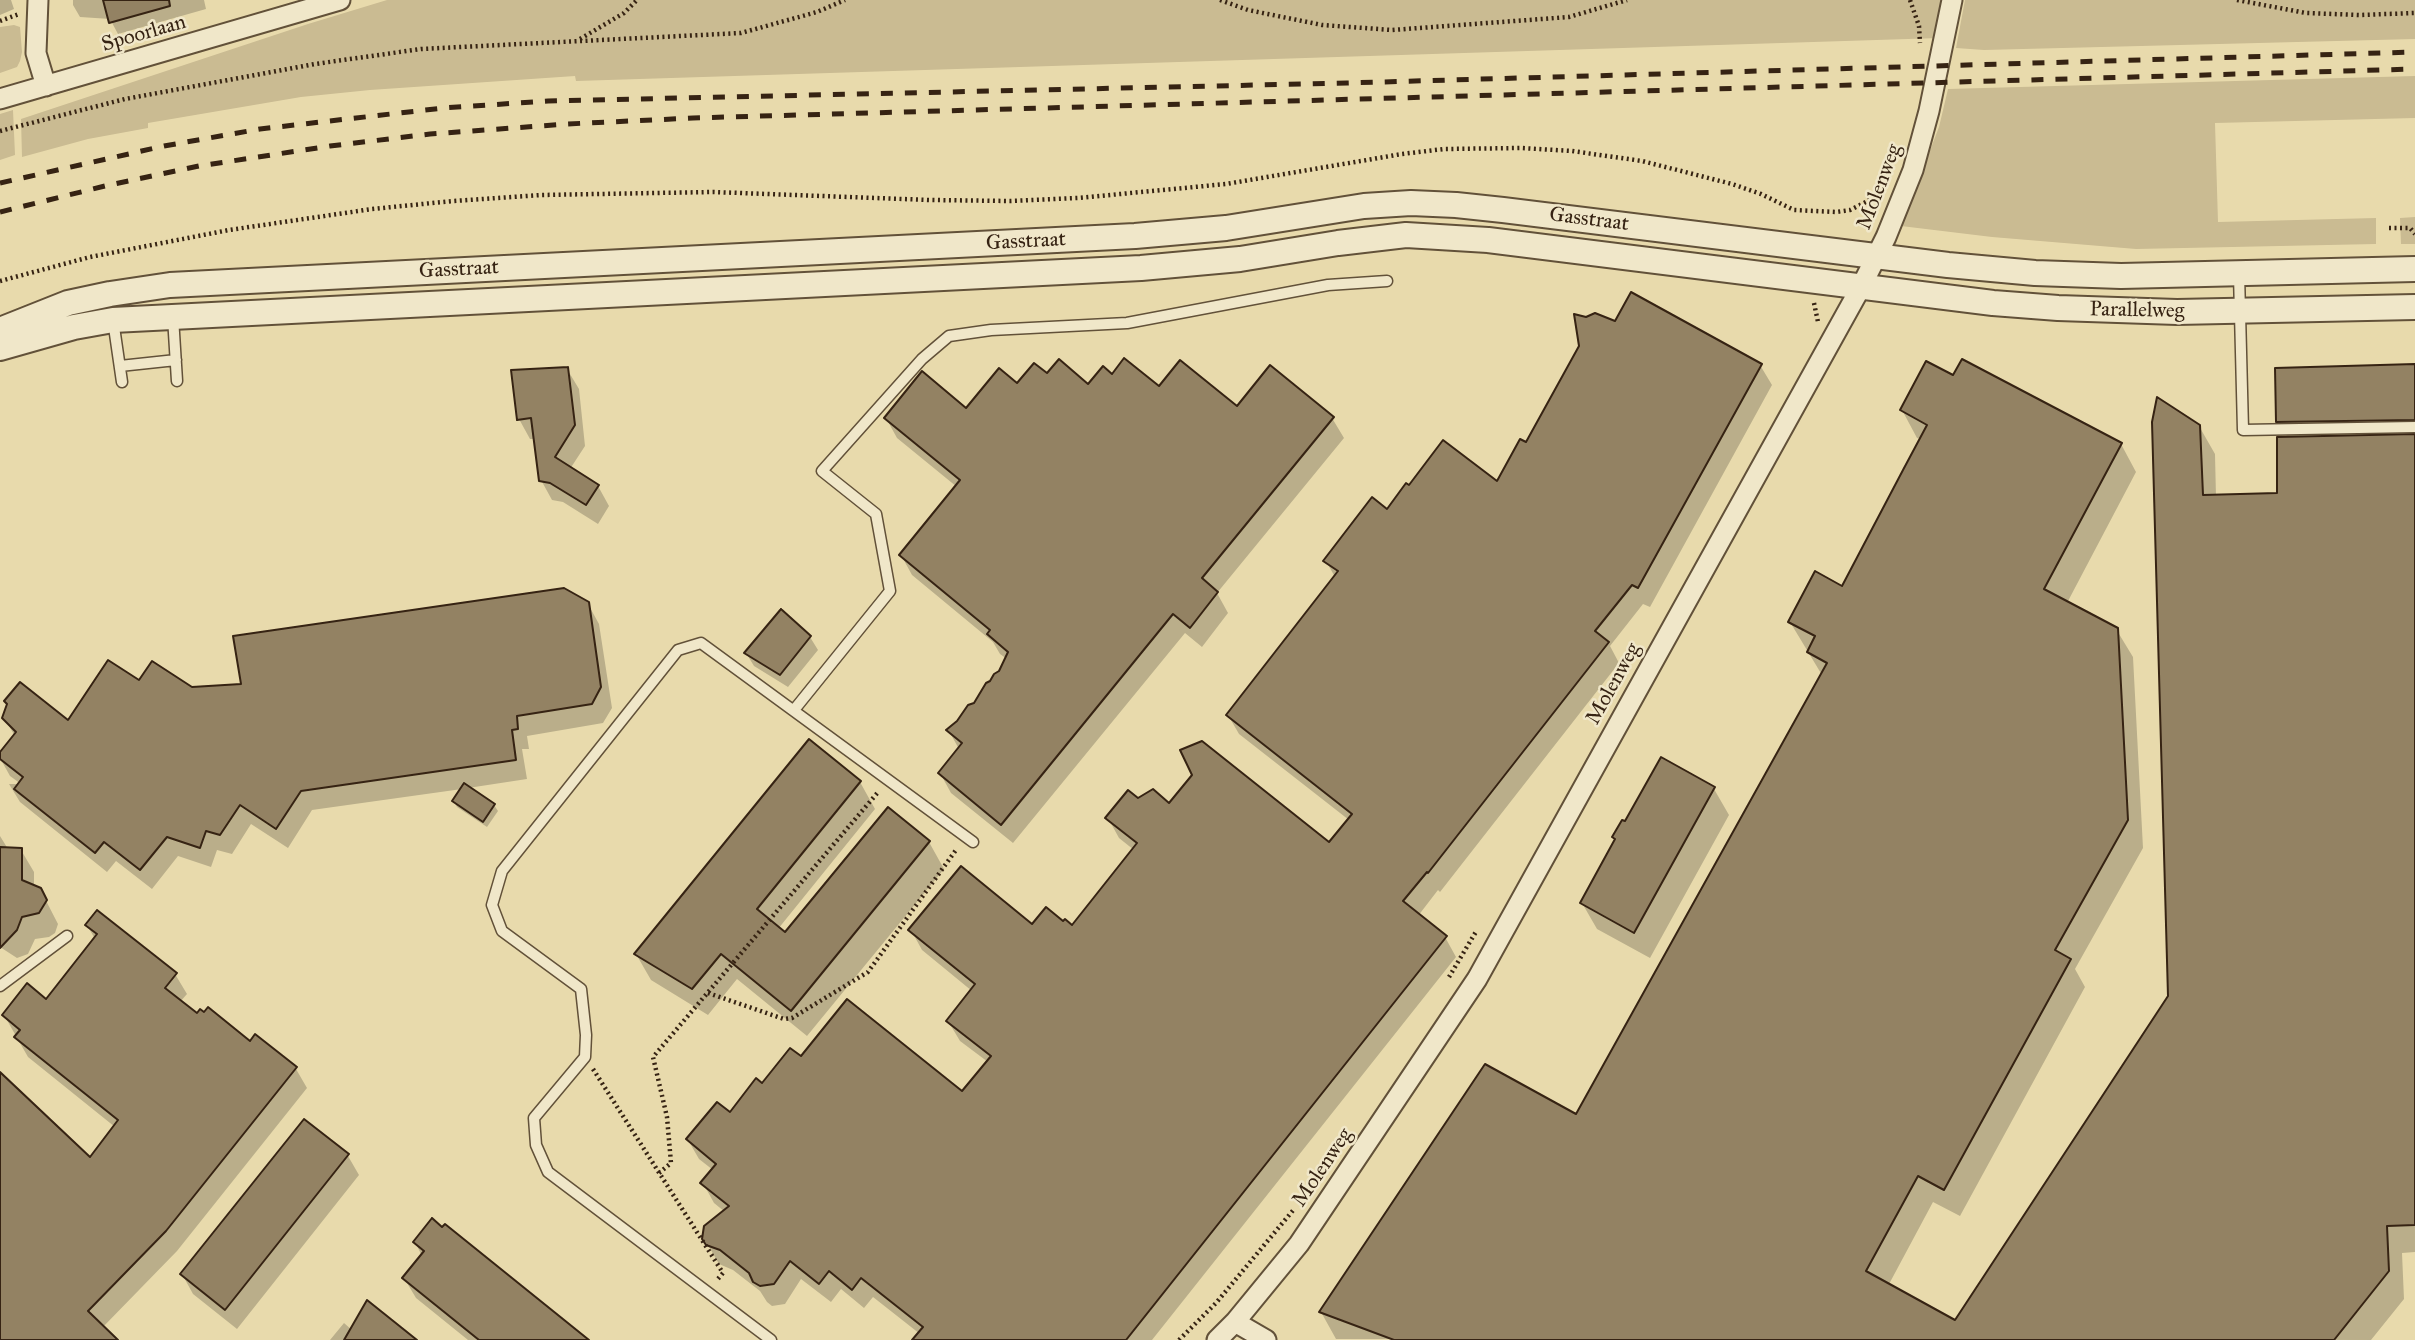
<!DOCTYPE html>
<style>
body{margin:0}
canvas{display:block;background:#e8daac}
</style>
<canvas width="2415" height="1340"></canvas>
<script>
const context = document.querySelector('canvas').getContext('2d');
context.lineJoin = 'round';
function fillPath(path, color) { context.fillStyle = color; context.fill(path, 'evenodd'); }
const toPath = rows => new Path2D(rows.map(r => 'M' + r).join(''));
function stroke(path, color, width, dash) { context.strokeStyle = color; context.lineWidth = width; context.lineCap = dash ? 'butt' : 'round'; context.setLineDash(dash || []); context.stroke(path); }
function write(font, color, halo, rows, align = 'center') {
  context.font = font + ' "IM FELL Great Primer",serif'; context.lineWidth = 5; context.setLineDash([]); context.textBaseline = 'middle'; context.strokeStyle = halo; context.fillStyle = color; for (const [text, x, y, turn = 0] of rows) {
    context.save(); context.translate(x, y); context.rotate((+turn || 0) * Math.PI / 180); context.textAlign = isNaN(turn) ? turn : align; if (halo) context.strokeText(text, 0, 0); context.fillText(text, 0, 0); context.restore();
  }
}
const green = toPath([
 [387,0,1943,0,1940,38,576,81,575,76,370,90,301,97,148,123,148,128,88,139,22,157,21,119,308,24],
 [1965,0,2415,0,2415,39,1984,50,1956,48],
 [14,25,20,27,22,52,20,61,17,67,0,73,0,27],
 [2415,76,2415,118,2215,123,2218,222,2376,218,2376,244,2136,249,1992,237,1901,226,1939,127,1948,89],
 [13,110,15,155,0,160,0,114],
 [2415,217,2415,244,2401,244,2400,218]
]);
const shadow = toPath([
 [0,0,11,0,14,9,0,15],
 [73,0,204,0,206,9,118,34,110,19,80,17,73,5],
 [1615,323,1760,365,1772,385,1650,607,1643,604,1610,646,1619,663,1440,892,1438,890,1418,916,1445,937,1456,957,1152,1340,921,1340,920,1334,873,1297,864,1308,841,1289,831,1302,801,1279,785,1304,772,1306,767,1302,760,1291,733,1270,719,1264,704,1238,725,1212,714,1203,703,1183,713,1170,699,1159,688,1140,730,1115,762,1085,801,1059,962,1093,988,1062,960,1041,948,1021,972,991,922,950,911,930,1064,924,1072,927,1134,850,1119,838,1108,818,1138,800,1329,845,1349,820,1239,734,1228,715,1335,577,1326,561,1387,511,1498,484],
 [2415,366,2415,1252,2402,1253,2404,1299,2371,1340,1336,1339,1321,1312,1577,1116,1822,675,1790,622,1842,588,1921,439,1917,438,1902,410,1954,377,2121,444,2136,472,2067,603,2116,629,2133,657,2143,848,2075,969,2085,987,1960,1216,1933,1202,1888,1286,1956,1323,2170,997,2199,426,2215,454,2216,497,2279,495,2288,438,2278,421],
 [567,369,579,389,585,446,570,469,598,486,609,506,598,524,563,502,552,500,541,480,535,439,530,439,519,419],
 [1047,376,1088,387,1112,376,1237,409,1332,418,1344,438,1217,593,1228,613,1202,647,1185,633,1013,843,951,793,940,773,959,749,949,731,975,704,1000,672,1007,659,1000,654,993,642,912,575,901,555,957,487,897,438,886,418,966,411,1018,385],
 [588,604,599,624,612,708,603,723,527,736,529,749,522,749,527,779,468,788,494,805,498,811,487,827,457,807,454,801,462,789,312,810,288,848,251,824,232,854,217,850,211,867,178,856,152,889,116,861,107,872,20,802,9,784,21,784,10,776,0,758,0,755,15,736,4,718,69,723,140,683,192,689,243,686],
 [810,637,818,650,788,687,754,666,746,653],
 [860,782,875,809,778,929,785,935,929,842,944,869,807,1036,737,979,708,1015,651,980,636,954],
 [1714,789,1729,815,1650,958,1597,929,1582,903],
 [0,836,8,849,21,850,34,872,34,887,40,889,58,924,55,933,49,937,35,939,28,954,17,958,0,947],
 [87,925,175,974,187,994,180,1002,197,1016,250,1043,256,1036,296,1069,307,1088,177,1251,102,1328,114,1340,0,1340,0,1074,90,1159,115,1127,28,1057,4,1015,46,1001,95,939],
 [348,1156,359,1175,237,1329,193,1294,182,1274],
 [415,1242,586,1340,468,1340,416,1298,404,1278,422,1256],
 [344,1323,352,1330,414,1340,330,1340]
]);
const building = toPath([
 [103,0,169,0,170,6,109,23,103,0],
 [1631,292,1762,364,1638,588,1632,585,1595,631,1609,642,1428,873,1427,872,1403,901,1447,936,1126,1340,912,1340,923,1327,861,1278,852,1290,829,1271,819,1284,790,1261,774,1284,760,1286,753,1282,749,1273,720,1250,706,1245,702,1239,704,1226,729,1206,700,1183,716,1164,686,1139,717,1102,730,1112,756,1078,762,1083,790,1048,801,1056,847,999,962,1091,991,1056,946,1021,975,984,908,930,961,866,1032,924,1046,907,1063,921,1065,919,1072,925,1137,843,1105,818,1128,790,1138,798,1153,789,1169,803,1192,775,1180,750,1202,741,1329,842,1352,814,1226,715,1338,571,1323,561,1372,497,1387,509,1406,483,1409,485,1443,440,1497,481,1520,439,1526,442,1579,346,1574,314,1586,317,1595,313,1615,321,1631,292],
 [1124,358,1159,386,1180,360,1237,406,1270,365,1334,417,1202,578,1218,592,1190,628,1173,614,1001,825,938,773,962,743,946,730,957,721,968,705,974,703,986,683,990,681,994,674,999,671,1008,652,987,634,990,630,899,555,960,480,884,418,922,371,966,408,999,368,1017,383,1034,363,1047,373,1059,359,1088,384,1103,366,1112,374,1124,358],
 [1962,359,2122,443,2044,589,2118,628,2128,820,2055,950,2071,959,1944,1190,1918,1176,1866,1271,1955,1320,2168,996,2152,422,2157,397,2200,425,2203,495,2277,493,2277,437,2415,434,2415,1225,2387,1226,2389,1271,2334,1340,1394,1340,1319,1312,1485,1064,1576,1114,1827,663,1807,652,1815,636,1788,622,1815,571,1842,586,1903,470,1927,425,1900,410,1926,361,1953,375,1962,359],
 [2415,364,2415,420,2276,422,2275,368,2415,364],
 [568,367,575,425,555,457,599,485,586,505,550,483,539,481,531,418,517,420,511,370,568,367],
 [564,588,589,602,601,687,592,704,517,716,518,729,512,730,516,760,301,791,276,829,240,805,220,835,206,831,200,848,167,837,140,870,104,842,95,853,14,789,23,777,0,759,0,752,16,732,2,718,7,704,4,701,20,682,68,720,108,660,139,680,152,661,192,687,241,684,233,636,564,588],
 [781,609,811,636,780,675,744,653,781,609],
 [809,739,861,781,757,909,785,932,888,807,930,841,791,1011,721,954,692,989,634,954,809,739],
 [1661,757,1715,787,1634,933,1580,903,1615,839,1612,837,1622,820,1625,821,1661,757],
 [464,783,495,804,483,822,452,801,464,783],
 [0,847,22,848,22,880,41,888,47,900,39,913,22,917,17,930,0,948,0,847],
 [97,910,177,973,165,988,197,1013,200,1009,204,1012,208,1007,250,1041,255,1034,297,1067,166,1231,88,1311,118,1340,0,1340,0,1072,90,1157,118,1120,14,1037,20,1030,2,1015,27,983,46,999,97,934,85,925,97,910],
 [304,1119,349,1154,225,1310,180,1274,304,1119],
 [432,1218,442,1227,445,1224,589,1340,479,1340,402,1278,424,1251,413,1242,432,1218],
 [367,1300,417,1340,344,1340,367,1300]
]);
const path = toPath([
 [1220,0,1248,10,1322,25,1392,30,1569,17,1627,0],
 [1910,0,1919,26,1920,43],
 [2237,0,2306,13,2360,15,2415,13],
 [0,21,19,14],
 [580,39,624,13,637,0],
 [0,131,125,99,315,64,421,49,741,33,817,12,845,0],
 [2389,228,2410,228,2415,234],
 [0,281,90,257,229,230,372,209,453,201,541,195,713,192,930,200,1010,201,1078,198,1226,184,1402,154,1444,149,1521,148,1572,151,1642,161,1732,184,1761,194,1794,210,1836,212,1850,210,1868,201,1880,189],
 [1814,303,1818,322],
 [1449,977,1477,930],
 [708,993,784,1019,792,1018,868,972,956,850],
 [593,1069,723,1273,717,1280],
 [659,1173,671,1163,667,1117,653,1057,879,791],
 [1179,1340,1216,1303,1295,1208]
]);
const service = toPath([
 [2239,274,2243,430,2415,427],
 [173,317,177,381],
 [113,320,122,382],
 [120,366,176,360],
 [794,710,890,591,876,514,822,471,922,359,949,336,991,330,1127,323,1328,285,1387,281],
 [0,986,67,936],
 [771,1340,548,1172,536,1145,534,1118,585,1057,586,1035,581,989,502,931,492,905,502,871,678,650,701,643,973,842]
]);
const minor = toPath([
 [38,0,36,53,46,86],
 [0,99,340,0],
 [1235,1322,1266,1340],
 [1217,1340,1235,1322,1299,1244,1477,979,1861,287,1886,237,1913,170,1929,111,1952,0]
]);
const tertiary = toPath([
 [0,330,68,303,110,294,170,285,1135,236,1226,228,1364,206,1411,203,1456,205,1503,210,1948,265,2035,273,2121,276,2415,269],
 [0,348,74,327,113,320,1141,268,1240,259,1338,243,1406,235,1488,240,1993,303,2058,308,2177,312,2415,307]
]);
const rail = toPath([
 [0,183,164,146,260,129,443,108,548,101,1347,83,2415,52],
 [0,212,105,186,199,166,330,146,430,134,567,124,693,118,2415,69]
]);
const streetNames = [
 ["Spoorlaan",144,34,-16],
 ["Molenweg",1880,187,-69],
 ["Gasstraat",1589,220,7],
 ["Gasstraat",1026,242,-3],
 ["Gasstraat",459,270,-3],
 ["Parallelweg",2137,311,1],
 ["Molenweg",1614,684,-61],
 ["Molenweg",1323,1168,-56]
];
fillPath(green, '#cabb92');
fillPath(shadow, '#0003');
fillPath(building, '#938263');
stroke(building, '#362313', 2);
stroke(service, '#625139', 13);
stroke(minor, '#625139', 23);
stroke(tertiary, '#625139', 28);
stroke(path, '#362313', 4.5, [2, 3.5]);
stroke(service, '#f0e7c9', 10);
stroke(minor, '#f0e7c9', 19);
stroke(tertiary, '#f0e7c9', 24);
stroke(rail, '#362313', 5, [12, 12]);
write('21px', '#362313', '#f0e7c9', streetNames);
</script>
